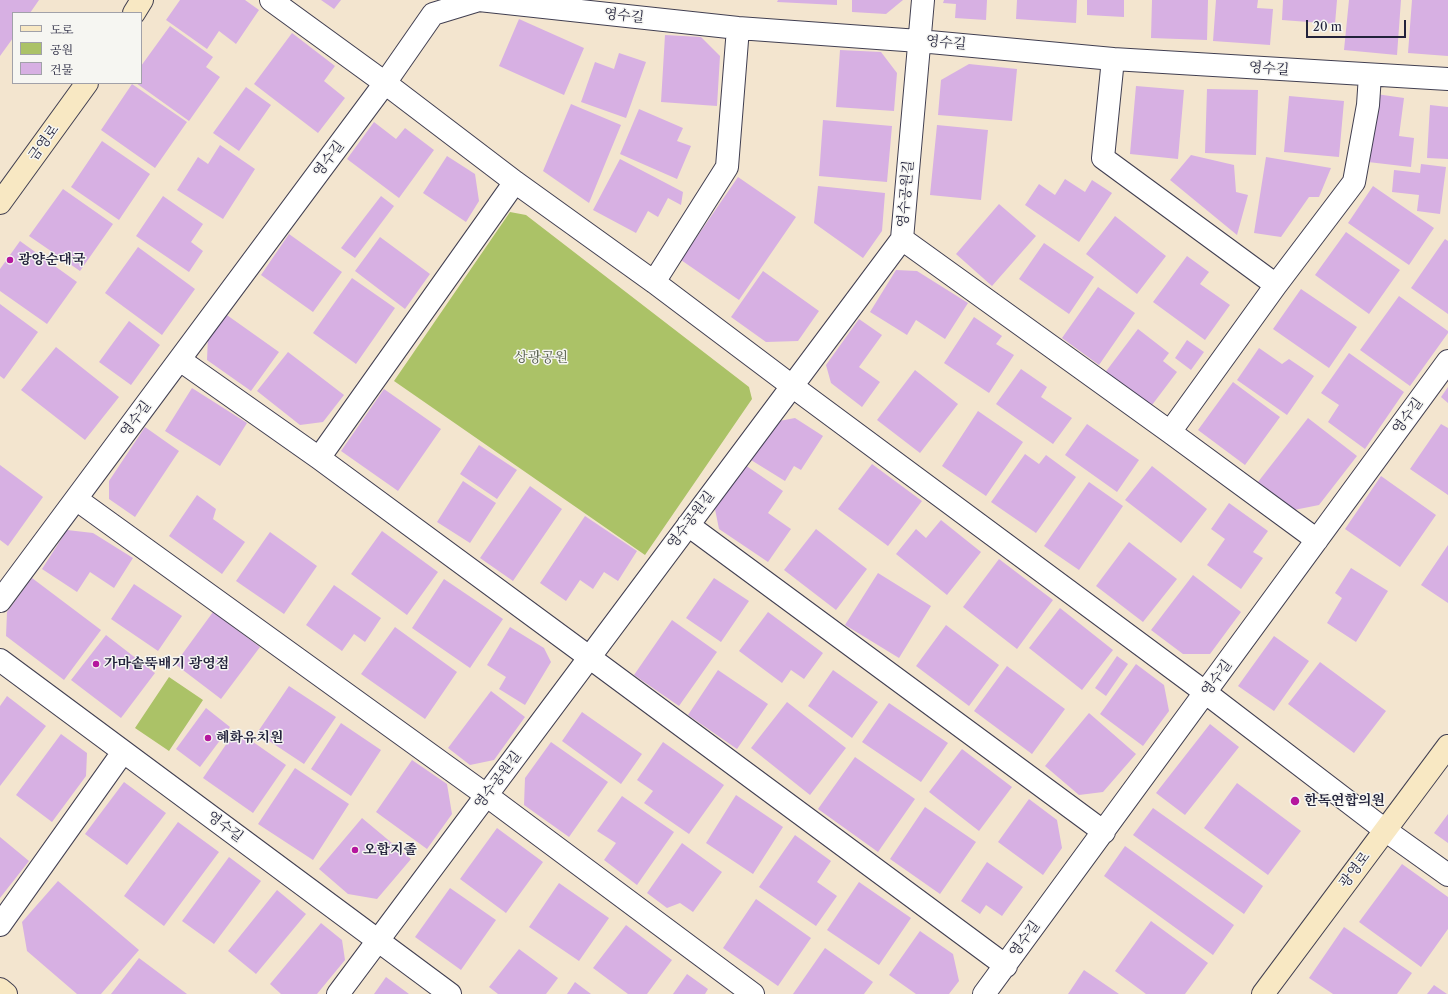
<!DOCTYPE html>
<meta charset="utf-8">
<style>
body{margin:0}
#map{position:relative;width:1448px;height:994px;overflow:hidden;background:#f3e5cf;font-family:"Libre Caslon Text","Noto Serif KR",serif}
canvas{display:block}
.legend{position:absolute;left:12px;top:12px;width:130px;height:72px;box-sizing:border-box;background:#f6f6f2;border:1px solid #a1a1a9;margin:0;padding:5px 7px;list-style:none;font-size:12px;color:#22223b}
.legend li{display:flex;align-items:center;gap:8px;height:20px}
.legend b{width:20px;border:1px solid #a1a1a9}
.scale{position:absolute;left:1306px;top:20px;width:100px;height:18px;box-sizing:border-box;border:2px solid #22223b;border-top:0;padding-left:5px;font-size:12px;line-height:14px;white-space:nowrap;color:#22223b;-webkit-text-stroke:3px #f6f6f2;paint-order:stroke}
</style>
<div id="map">
<canvas width="1448" height="994"></canvas>
<ul class="legend">
<li><b style="height:5px;background:#f8e8c3"></b>도로</li>
<li><b style="height:11px;background:#abc267"></b>공원</li>
<li><b style="height:11px;background:#d7b0e3"></b>건물</li>
</ul>
<div class="scale">20 m</div>
</div>
<script>
const context = document.querySelector('canvas').getContext('2d');
context.lineJoin = 'round';
function fillPath(path, color) { context.fillStyle = color; context.fill(path, 'evenodd'); }
const toPath = rows => new Path2D(rows.map(r => 'M' + r).join(''));
function stroke(path, color, width, dash) { context.strokeStyle = color; context.lineWidth = width; context.lineCap = dash ? 'butt' : 'round'; context.setLineDash(dash || []); context.stroke(path); }
function write(font, color, halo, rows, align = 'center') {
  context.font = font + ' "Libre Caslon Text","Noto Serif KR",serif'; context.lineWidth = 3; context.setLineDash([]); context.textBaseline = 'middle'; context.strokeStyle = halo; context.fillStyle = color; for (const [text, x, y, turn = 0] of rows) {
    context.save(); context.translate(x, y); context.rotate((+turn || 0) * Math.PI / 180); context.textAlign = isNaN(turn) ? turn : align; if (halo) context.strokeText(text, 0, 0); context.fillText(text, 0, 0); context.restore();
  }
}
const green = toPath([
 [510,212,526,215,749,387,752,399,645,555,394,381],
 [169,677,203,700,169,751,135,728]
]);
const building = toPath([
 [0,0,39,0,30,13,13,13,13,38,0,56],
 [180,0,245,0,259,10,236,44,219,31,207,49,166,20],
 [321,0,341,0,334,9],
 [778,0,837,0,837,5,777,2],
 [852,0,903,0,886,14,852,12],
 [944,0,987,0,986,20,955,18,956,4,943,3],
 [1017,0,1077,0,1076,23,1016,19],
 [1087,0,1124,0,1124,17,1087,15],
 [1152,0,1208,0,1207,40,1151,38],
 [1216,0,1258,0,1257,8,1273,9,1270,45,1213,41],
 [1283,0,1337,0,1335,24,1282,20],
 [1349,0,1401,0,1397,55,1344,50],
 [1412,0,1448,0,1448,56,1408,53],
 [519,19,584,48,564,95,499,66],
 [170,26,213,57,206,67,220,77,189,121,136,83,141,83,141,66],
 [292,33,335,66,324,81,345,98,318,133,254,84],
 [665,35,701,37,720,56,717,106,661,102],
 [840,50,881,52,897,73,894,111,836,107],
 [619,53,646,62,626,118,581,102,595,62,614,69],
 [969,64,1017,69,1012,121,938,115,941,80],
 [132,84,187,122,155,168,101,130],
 [1136,86,1184,90,1178,159,1130,154],
 [246,87,271,105,239,151,213,133],
 [1207,89,1258,90,1256,155,1205,153],
 [1376,94,1404,98,1399,136,1414,138,1411,167,1368,162],
 [1289,96,1344,101,1339,157,1284,152],
 [571,104,621,125,589,203,543,171],
 [1430,105,1448,107,1448,159,1427,158],
 [639,109,683,128,677,141,691,146,677,179,620,154],
 [823,120,892,126,887,182,819,176],
 [374,122,396,139,405,128,434,150,399,198,347,159],
 [937,125,988,130,981,200,930,195],
 [102,141,150,174,119,220,71,187],
 [220,145,255,169,223,219,177,190,198,157,208,164],
 [1191,155,1234,165,1236,192,1248,195,1237,235,1170,180],
 [447,156,475,174,479,201,466,222,423,193],
 [1266,157,1331,168,1319,197,1309,197,1281,237,1254,233],
 [620,159,683,192,681,205,668,198,658,217,648,211,636,233,593,210],
 [1421,164,1446,167,1440,214,1417,211,1419,195,1392,192,1394,170,1420,173],
 [738,177,796,217,739,300,681,260],
 [1065,179,1085,192,1092,180,1112,193,1079,242,1025,205,1039,184,1055,195],
 [818,186,885,193,882,231,863,258,814,223],
 [1373,186,1434,228,1409,265,1348,223],
 [63,189,113,224,80,271,29,236],
 [163,196,203,224,191,242,203,251,189,272,136,236],
 [381,196,394,206,355,258,341,248],
 [999,204,1036,236,992,286,956,254],
 [1115,216,1166,256,1137,294,1086,254],
 [1346,232,1400,270,1369,314,1315,275],
 [289,234,342,272,313,312,261,275],
 [380,237,430,274,405,309,355,271],
 [1445,239,1448,241,1448,314,1411,288],
 [20,241,77,282,47,324,0,291,0,269],
 [1044,243,1094,277,1069,314,1019,279],
 [138,247,195,289,162,335,105,293],
 [1187,256,1209,272,1200,284,1230,305,1205,340,1153,302],
 [896,270,917,271,968,303,945,339,916,320,907,335,870,312],
 [763,271,819,311,798,341,766,342,731,317],
 [352,278,395,308,356,364,313,333],
 [1098,287,1135,313,1099,365,1062,338],
 [1301,289,1357,327,1329,368,1273,329],
 [1399,296,1448,331,1448,333,1410,386,1360,350],
 [0,304,38,332,4,379,0,376],
 [224,313,279,352,251,391,207,360,208,336],
 [974,317,1002,336,996,344,1014,355,989,393,944,363],
 [859,319,882,335,859,367,880,382,862,407,831,383,826,365],
 [129,321,160,345,131,385,99,362],
 [1138,329,1169,353,1163,361,1177,372,1149,409,1104,374],
 [1187,340,1204,352,1191,370,1175,358],
 [56,347,119,397,85,440,21,390],
 [1259,348,1282,364,1289,359,1314,376,1287,415,1237,380],
 [288,352,344,395,323,422,300,425,257,391],
 [1349,353,1404,392,1365,449,1328,422,1339,405,1321,393],
 [1021,369,1047,387,1041,397,1072,418,1053,444,996,404],
 [915,370,958,404,920,453,877,420],
 [1233,382,1280,417,1245,465,1198,430],
 [1448,387,1448,403,1441,397],
 [192,388,247,423,220,466,165,431],
 [384,389,441,429,398,491,341,451],
 [978,411,1023,442,986,496,942,466],
 [795,418,823,436,801,470,794,466,785,481,751,460,774,422],
 [1308,418,1357,456,1319,505,1294,510,1258,482],
 [1087,424,1139,460,1117,492,1065,455],
 [1441,424,1448,428,1448,495,1410,469],
 [145,427,179,451,135,517,109,499,109,481],
 [479,445,517,470,497,499,460,474],
 [1025,454,1039,464,1046,455,1076,477,1036,533,991,502],
 [872,464,922,501,888,546,838,509],
 [0,465,43,497,8,546,0,540],
 [745,465,783,491,768,513,791,529,768,562,719,529,715,509],
 [1152,466,1207,509,1181,543,1125,500],
 [1381,476,1436,515,1400,567,1345,529],
 [463,481,496,503,470,543,437,522],
 [1089,482,1123,506,1079,570,1044,546],
 [530,486,562,509,513,581,480,558],
 [197,495,216,509,213,519,245,542,222,574,169,536],
 [1229,503,1268,531,1253,552,1263,558,1241,589,1207,565,1225,539,1211,529],
 [585,516,637,551,618,581,604,572,593,589,580,580,566,601,540,583],
 [941,520,981,552,947,595,896,554,916,529,926,538],
 [816,529,867,569,836,610,784,570],
 [67,530,93,533,133,558,114,588,90,572,77,592,42,569],
 [382,531,438,572,407,615,351,574],
 [270,532,317,566,284,614,236,581],
 [1129,542,1177,579,1143,622,1096,586],
 [1448,545,1448,603,1421,585],
 [999,559,1053,600,1017,649,963,607],
 [1351,568,1388,591,1356,642,1327,623,1342,598,1335,593],
 [878,573,931,606,899,658,845,625],
 [1193,575,1241,612,1210,654,1183,654,1151,630],
 [32,578,101,630,64,680,6,636,7,612],
 [714,578,749,601,721,642,686,618],
 [444,579,503,619,470,668,412,628],
 [134,584,182,616,158,651,111,619],
 [334,585,381,618,365,642,354,634,342,651,306,625],
 [1060,608,1113,650,1082,690,1029,648],
 [213,612,260,647,221,699,175,664],
 [768,612,823,653,804,679,791,670,782,683,739,651],
 [672,620,717,652,679,706,634,675],
 [946,625,999,665,969,706,916,666],
 [395,627,457,672,425,719,361,674],
 [510,627,544,648,551,662,525,705,499,689,506,677,487,665],
 [106,635,155,673,121,718,71,680],
 [1274,636,1309,661,1274,711,1238,686],
 [1117,656,1128,664,1106,696,1095,688],
 [1320,662,1386,711,1354,753,1288,704],
 [1136,664,1164,685,1169,711,1143,746,1100,714],
 [1007,666,1065,709,1032,754,974,711],
 [718,670,768,704,737,749,688,715],
 [833,670,878,702,852,738,808,706],
 [289,686,336,717,304,764,257,733],
 [491,691,525,717,494,760,470,765,448,748],
 [7,696,46,726,0,786,0,706],
 [787,702,846,748,810,795,751,748],
 [889,703,948,743,921,782,862,742],
 [206,708,230,727,200,767,176,749],
 [582,712,642,754,621,784,562,741],
 [1089,713,1136,754,1103,792,1079,795,1045,766],
 [341,723,381,750,351,796,311,769],
 [1210,724,1239,747,1185,815,1156,793],
 [236,730,286,765,253,813,203,778],
 [61,734,87,753,86,776,52,822,16,795],
 [551,742,608,782,569,837,524,805,525,778],
 [663,742,724,785,689,834,644,803,653,791,637,780],
 [962,749,1012,787,979,831,929,792],
 [855,757,915,799,878,852,818,809],
 [412,760,447,784,452,814,427,849,376,812],
 [295,768,349,804,313,860,258,824],
 [124,782,166,813,127,865,85,834],
 [1237,783,1301,831,1268,875,1204,828],
 [736,795,783,827,753,874,706,843],
 [622,796,674,832,637,885,604,860,616,843,597,831],
 [1029,799,1057,820,1062,848,1043,875,998,842],
 [925,807,976,842,940,894,890,859],
 [1153,808,1263,886,1244,914,1133,835],
 [1448,814,1448,843,1434,833],
 [362,818,411,859,377,899,348,894,319,869],
 [178,822,219,852,164,926,124,896],
 [497,828,543,862,506,913,460,879],
 [795,835,831,861,817,882,837,896,816,926,759,887],
 [0,837,29,861,0,898],
 [682,843,722,872,693,912,680,903,667,908,647,893],
 [1125,846,1234,925,1213,955,1104,876],
 [229,857,261,881,214,944,182,921],
 [987,862,1023,887,1002,916,986,905,980,914,961,901],
 [1402,864,1448,897,1448,929,1421,967,1359,922],
 [58,881,139,950,101,994,77,994,27,951,22,922],
 [859,882,911,918,879,965,827,930],
 [559,883,609,918,579,961,529,927],
 [450,888,496,920,461,970,415,937],
 [277,890,306,914,256,974,228,951],
 [756,899,811,938,778,986,723,948],
 [1151,921,1208,963,1185,994,1146,994,1115,971],
 [321,923,342,940,345,960,317,994,281,994,270,984],
 [626,925,672,960,647,994,628,994,593,968],
 [1344,927,1412,973,1397,994,1333,994,1309,978],
 [920,931,953,954,959,981,949,994,916,994,889,975],
 [825,948,873,982,864,994,793,994],
 [519,949,558,978,546,994,498,994,489,987],
 [139,958,187,994,111,994],
 [1084,970,1119,994,1068,994],
 [687,974,708,989,705,994,673,994],
 [386,977,409,994,374,994],
 [575,982,591,994,567,994],
 [1434,985,1447,994,1427,994]
]);
const street = toPath([
 [271,0,385,83,515,182,654,282,792,386,1206,693,1385,830,1448,875],
 [1113,59,1103,158,1276,285],
 [902,239,1170,432,1317,540],
 [654,282,727,167,738,28],
 [180,360,319,458,589,657,1006,966],
 [1170,432,1276,285,1354,182,1368,105,1370,75],
 [319,458,515,182],
 [76,499,486,795,753,994],
 [688,525,1104,832],
 [0,601,385,83,433,14,479,0,738,28,919,41,1113,59,1448,79],
 [0,660,450,994],
 [0,925,123,752],
 [338,994,902,239,923,0],
 [984,994,1448,361]
]);
const secondary = toPath([
 [134,13,142,0],
 [0,203,87,83],
 [0,989,6,994],
 [1263,994,1448,746]
]);
const markers = [
 [10,260,4,"#b5179e"],
 [96,664,4,"#b5179e"],
 [208,738,4,"#b5179e"],
 [1295,801,5,"#b5179e"],
 [355,850,4,"#b5179e"]
];
const streetNames = [
 ["영수길",624,16,6],
 ["영수길",946,43,5],
 ["영수길",1269,69,4],
 ["금영로",44,143,-54],
 ["영수길",329,159,-53],
 ["영수공원길",906,194,-85],
 ["영수길",1408,416,-54],
 ["영수길",136,419,-53],
 ["영수공원길",691,520,-53],
 ["영수길",1217,678,-54],
 ["영수공원길",498,780,-53],
 ["영수길",225,827,37],
 ["광영로",1355,870,-53],
 ["영수길",1025,939,-54]
];
const poiNames = [
 ["광양순대국",18,260],
 ["가마솥뚝배기 광영점",104,664],
 ["혜화유치원",216,738],
 ["한독연합의원",1304,801],
 ["오합지졸",363,850]
];
const parkNames = [
 ["상광공원",541,358]
];
fillPath(green, '#abc267');
fillPath(building, '#d7b0e3');
stroke(street, '#413f51', 24);
stroke(secondary, '#413f51', 24);
stroke(street, '#fff', 22);
stroke(secondary, '#f8e8c3', 22);
for (const [x, y, r, color] of markers) { const dot = new Path2D(); dot.arc(x, y, r, 0, 2 * Math.PI); context.fillStyle = color; context.fill(dot); stroke(dot, '#f6f6f2', 1.5); }
write('14px', '#22223b', '#f6f6f2', streetNames);
write('bold 14px', '#22223b', '#f6f6f2', poiNames, 'left');
write('14px', '#525a4a', '#f6f6f2', parkNames);
</script>
